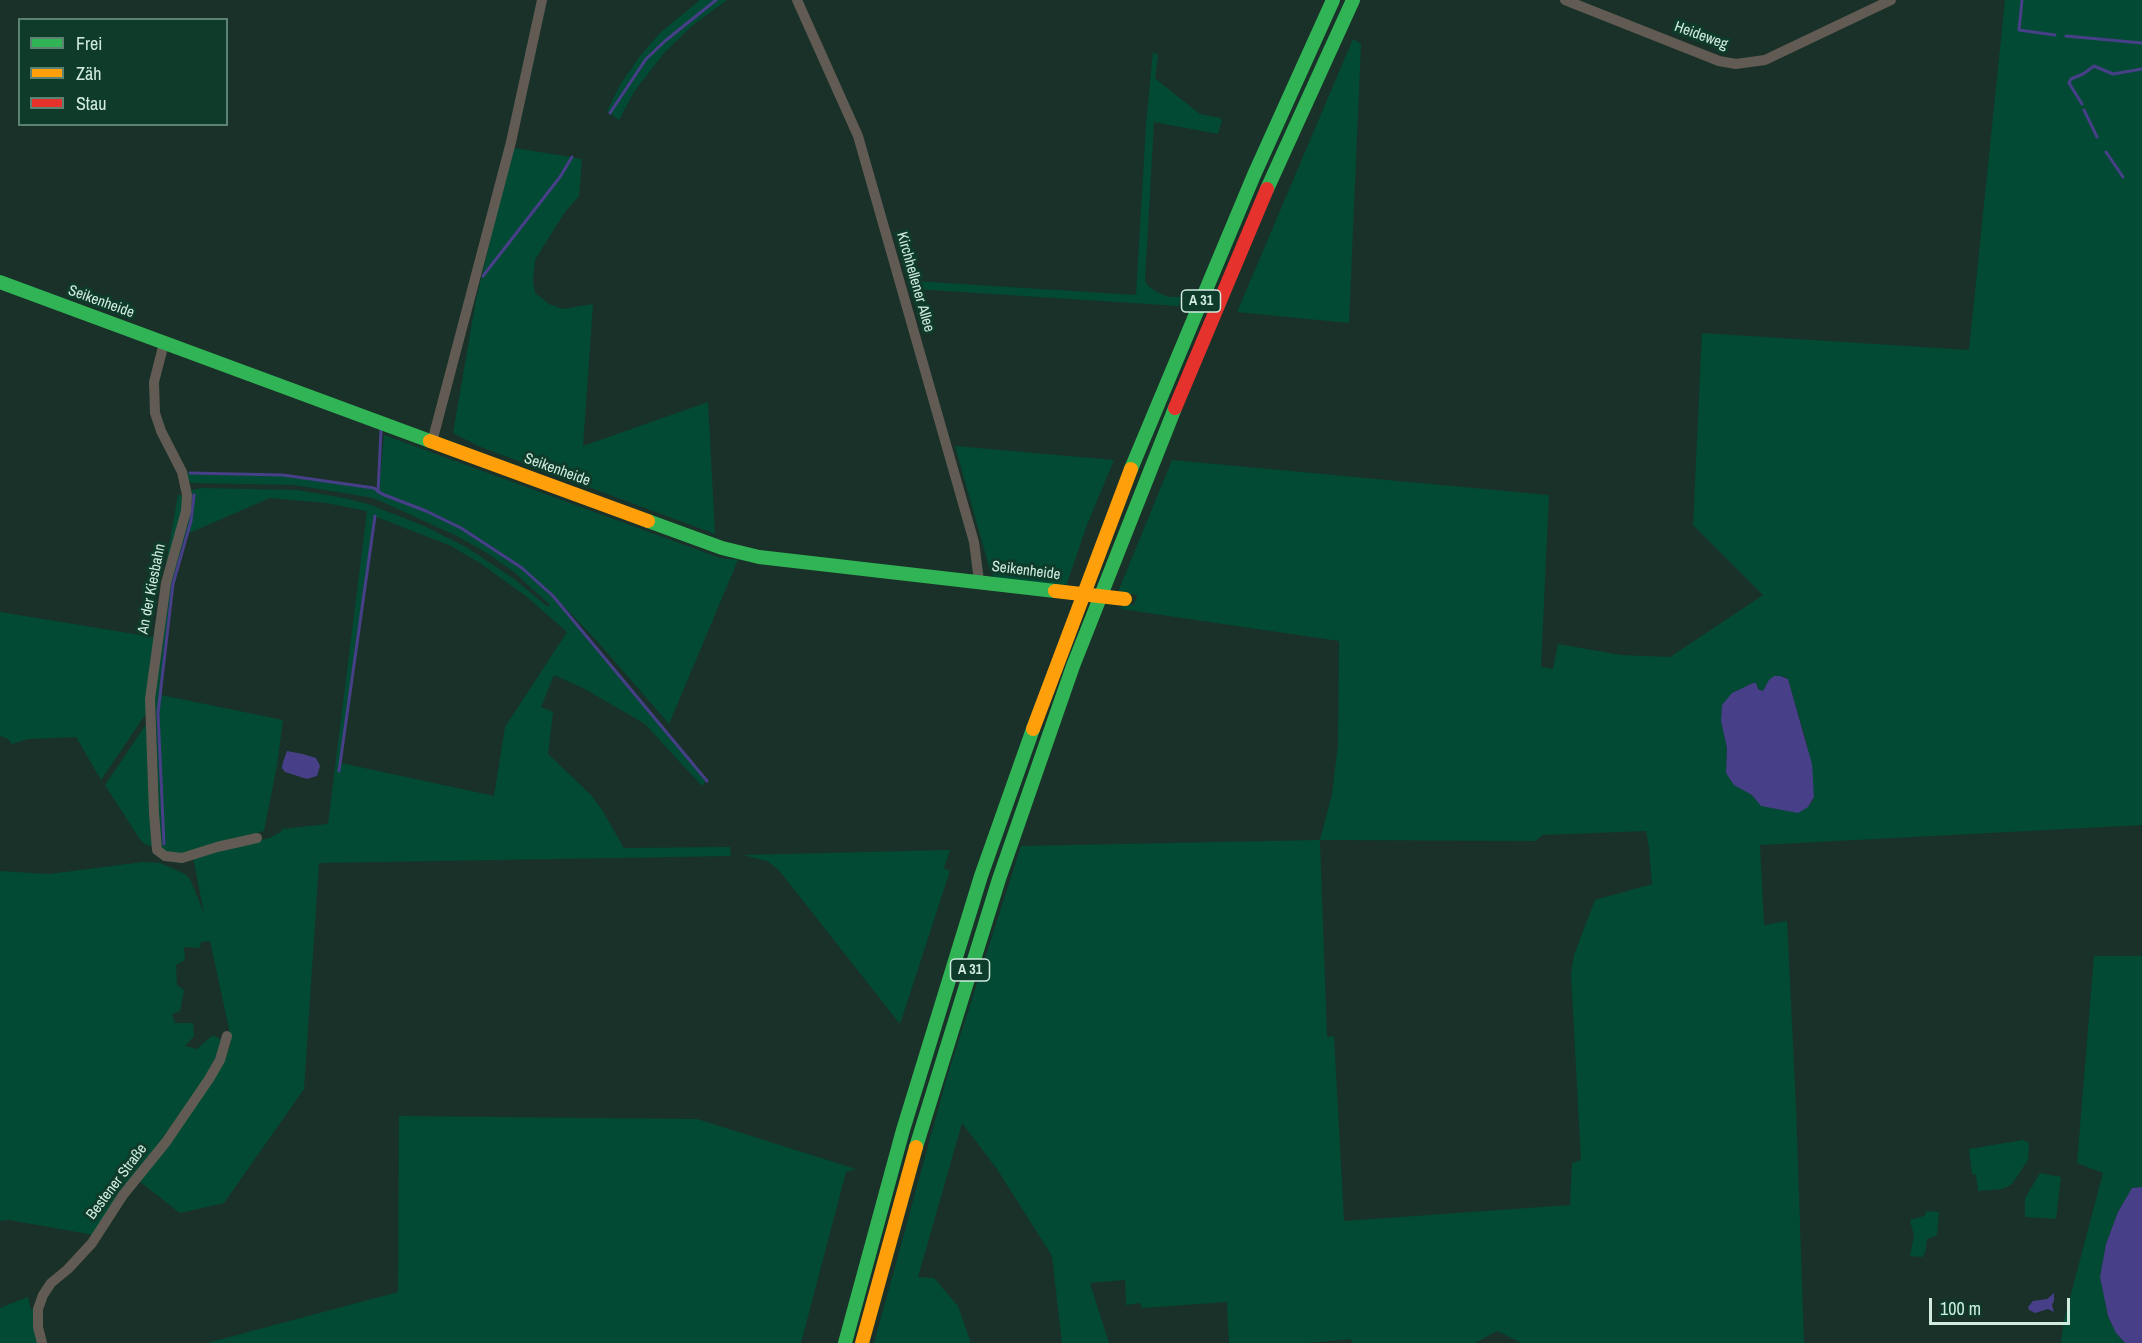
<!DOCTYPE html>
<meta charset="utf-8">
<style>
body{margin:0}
#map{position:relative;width:2142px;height:1343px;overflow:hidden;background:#193128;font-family:"Archivo Narrow",sans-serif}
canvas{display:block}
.legend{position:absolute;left:18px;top:18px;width:210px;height:108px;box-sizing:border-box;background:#0f3b2b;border:2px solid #5c8273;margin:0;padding:8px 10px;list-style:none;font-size:18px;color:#d0ecdf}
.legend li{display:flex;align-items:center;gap:12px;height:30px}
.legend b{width:30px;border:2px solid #5c8273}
.scale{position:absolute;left:1929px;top:1298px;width:141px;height:27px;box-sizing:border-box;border:3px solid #d0ecdf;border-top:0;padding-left:8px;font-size:18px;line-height:21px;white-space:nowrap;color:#d0ecdf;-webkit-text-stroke:4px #0f3b2b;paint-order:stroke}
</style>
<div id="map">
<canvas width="2142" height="1343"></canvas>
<ul class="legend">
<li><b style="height:8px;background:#30b455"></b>Frei</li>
<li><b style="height:8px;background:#ff9f0a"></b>Zäh</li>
<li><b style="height:8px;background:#e5322d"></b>Stau</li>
</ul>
<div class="scale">100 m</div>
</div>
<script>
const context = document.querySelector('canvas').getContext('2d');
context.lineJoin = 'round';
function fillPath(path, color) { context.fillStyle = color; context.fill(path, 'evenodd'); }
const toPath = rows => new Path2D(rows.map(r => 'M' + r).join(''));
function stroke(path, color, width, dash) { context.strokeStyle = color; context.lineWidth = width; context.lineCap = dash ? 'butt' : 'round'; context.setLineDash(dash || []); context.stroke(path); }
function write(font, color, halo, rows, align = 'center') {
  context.font = font + ' "Archivo Narrow",sans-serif'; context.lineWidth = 6; context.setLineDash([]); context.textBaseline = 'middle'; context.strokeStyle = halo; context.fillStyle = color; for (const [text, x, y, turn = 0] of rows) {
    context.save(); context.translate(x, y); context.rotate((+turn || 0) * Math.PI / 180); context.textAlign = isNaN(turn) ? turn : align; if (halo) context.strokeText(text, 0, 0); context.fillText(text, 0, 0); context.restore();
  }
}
const green = toPath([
 [700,0,727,0,693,25,664,53,634,92,619,120,607,111,620,85,640,56,661,32],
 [2005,0,2142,0,2142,825,1760,845,1764,925,1787,921,1796,1106,1804,1343,1522,1343,1497,1331,1475,1343,1352,1343,1351,1339,1306,1343,1229,1343,1227,1302,1142,1308,1140,1303,1126,1305,1125,1280,1090,1283,1109,1343,1062,1343,1052,1256,997,1169,962,1123,918,1277,934,1278,958,1306,971,1343,874,1343,947,1077,1021,846,1320,840,1332,794,1338,744,1339,641,1121,609,1123,604,1134,605,1137,595,1118,592,1172,460,1549,495,1541,667,1553,669,1558,644,1621,655,1670,657,1763,595,1693,525,1702,333,1969,350],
 [1784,676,1788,679,1807,744,1813,801,1808,807,1776,808,1761,806,1757,800,1726,773,1727,748,1721,721,1732,693,1753,683,1756,683,1758,688,1763,691,1767,684],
 [1646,831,1649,847,1652,884,1595,900,1574,955,1571,974,1581,1160,1572,1163,1570,1205,1344,1221,1334,1036,1327,1037,1320,840,1535,841,1543,835],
 [1353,39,1361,44,1349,323,1237,312],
 [1153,52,1158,55,1155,78,1157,80,1200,114,1220,118,1222,120,1218,134,1154,122,1145,281,1148,286,1157,292,1168,297,1181,297,1179,306,915,289,911,294,906,275,913,281,1136,295,1146,125],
 [515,148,582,159,579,196,565,212,541,250,535,260,533,280,535,293,549,304,563,309,593,304,583,446,708,402,715,534,478,446,453,433,476,300,511,153],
 [384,435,720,558,738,560,669,724,597,641,554,596,522,567,462,528,379,491],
 [955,446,1114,460,1087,525,1066,586,995,579,990,570],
 [190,472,281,475,374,489,382,495,426,511,461,529,521,569,553,597,706,781,702,786,645,724,583,688,554,675,541,707,553,712,548,754,592,796,602,810,624,848,730,847,731,856,319,863,304,1089,224,1203,180,1213,139,1181,224,1061,230,1046,231,1038,210,941,201,942,200,948,184,947,185,960,176,965,177,985,184,990,180,1011,172,1014,175,1023,193,1023,194,1036,185,1046,197,1049,213,1035,221,1040,221,1046,209,1073,94,1235,9,1220,0,1221,0,871,49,874,143,862,160,863,185,874,190,879,204,913,193,857,269,838,281,832,282,829,328,824,367,511,326,503,270,498,189,533,194,511,194,495,191,518,172,584,157,713,163,844,159,713,161,695,283,720,277,765,264,831,177,856,160,848,152,717,163,608,192,490,202,488,297,490,344,498,368,504,424,526,466,547,514,579,548,607,550,605,514,572,487,553,457,536,378,500,368,497,295,485,194,483,188,481,184,473],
 [374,516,451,546,480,563,527,597,567,632,505,727,494,796,341,763,340,771,338,771],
 [178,495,185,495,147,712,101,780,76,737,28,739,12,744,8,739,0,736,0,612,153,637],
 [147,723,152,848,151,846,144,844,139,838,105,785],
 [950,850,944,868,950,871,900,1024,778,869,767,861,743,855],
 [2094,956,2142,956,2142,1187,2132,1188,2118,1212,2106,1244,2100,1277,2108,1316,2116,1333,2125,1343,2061,1343,2064,1320,2103,1173,2077,1163],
 [399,1116,697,1119,856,1169,846,1172,801,1343,207,1343,398,1292],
 [2023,1140,2029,1143,2028,1160,2012,1184,2003,1189,1978,1191,1976,1175,1972,1174,1969,1149],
 [2040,1173,2061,1177,2056,1219,2025,1217,2025,1198],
 [1927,1211,1939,1212,1937,1235,1927,1239,1926,1249,1923,1257,1910,1256,1914,1236,1910,1220,1924,1216],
 [28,1297,31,1310,35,1307,38,1343,0,1343,0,1308]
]);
const water = toPath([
 [1774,676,1780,676,1788,679,1812,764,1814,797,1808,807,1798,813,1761,806,1752,795,1734,785,1726,773,1727,748,1721,721,1722,705,1732,693,1753,683,1756,683,1758,689,1763,691,1769,680],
 [287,751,303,754,316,758,320,766,317,776,307,779,285,772,282,768,283,762],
 [2142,1187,2142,1343,2125,1343,2116,1333,2108,1316,2100,1277,2106,1244,2118,1212,2132,1188],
 [2054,1293,2054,1301,2052,1305,2054,1312,2048,1309,2035,1313,2029,1310,2028,1307,2033,1301,2047,1299]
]);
const stream = toPath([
 [2022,0,2019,30,2055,35],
 [2066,36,2142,43],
 [2082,104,2069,83,2071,79,2083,74,2094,66,2113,74,2142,69],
 [2084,110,2097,137],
 [610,113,646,59,665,41,716,0],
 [2106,152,2123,177],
 [483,276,560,177,572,157],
 [190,473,283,475,374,488,382,494,426,511,461,528,522,568,553,596,707,781],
 [378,492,381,430],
 [339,771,375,516],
 [164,844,158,713,173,584,191,521,194,495]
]);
const street = toPath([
 [797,0,858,136,974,542,979,581],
 [1565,0,1719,61,1736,64,1765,60,1891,0],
 [164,343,154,382,155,413,161,431,182,472,187,495,186,511,166,583,150,699,154,813,157,850,165,856,182,858,217,847,257,838],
 [432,442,511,142,542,0],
 [42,1343,38,1327,38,1309,43,1295,51,1283,68,1269,92,1243,123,1195,166,1142,209,1079,220,1060,227,1036]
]);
const fast = toPath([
 [1267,189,1353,0],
 [0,282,430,441],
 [1131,469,1254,175,1333,0],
 [648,521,722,548,759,557,1055,591],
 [916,1147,999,879,1073,666,1175,408],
 [845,1343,903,1130,981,876,1033,729]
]);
const slow = toPath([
 [430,441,648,521],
 [1033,729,1131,469],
 [862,1343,916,1147]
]);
const jam = toPath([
 [1175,408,1267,189]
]);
const slowBridge = toPath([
 [1055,591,1125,599]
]);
const shields = [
 [1201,301,39],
 [970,970,39]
];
const shieldNames = [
 ["A 31",1201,301],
 ["A 31",970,970]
];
const streetNames = [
 ["Heideweg",1701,36,20],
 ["Kirchhellener Allee",915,282,74],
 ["Seikenheide",101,302,20],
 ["Seikenheide",557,470,20],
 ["Seikenheide",1026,571,7],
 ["An der Kiesbahn",152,589,-79],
 ["Bestener Straße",117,1182,-53]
];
fillPath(green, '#034a35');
fillPath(water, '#474088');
stroke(stream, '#474088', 3);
stroke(street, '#625b53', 10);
stroke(fast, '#30b455', 14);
stroke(slow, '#ff9f0a', 14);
stroke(jam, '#e5322d', 14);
stroke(slowBridge, '#ff9f0a', 14);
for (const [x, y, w] of shields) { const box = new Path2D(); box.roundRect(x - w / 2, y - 11, w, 22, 4.5); context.fillStyle = '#0f3b2b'; context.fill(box); stroke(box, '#d0ecdf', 1.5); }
write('bold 14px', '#d0ecdf', null, shieldNames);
write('15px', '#d0ecdf', '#0f3b2b', streetNames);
</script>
